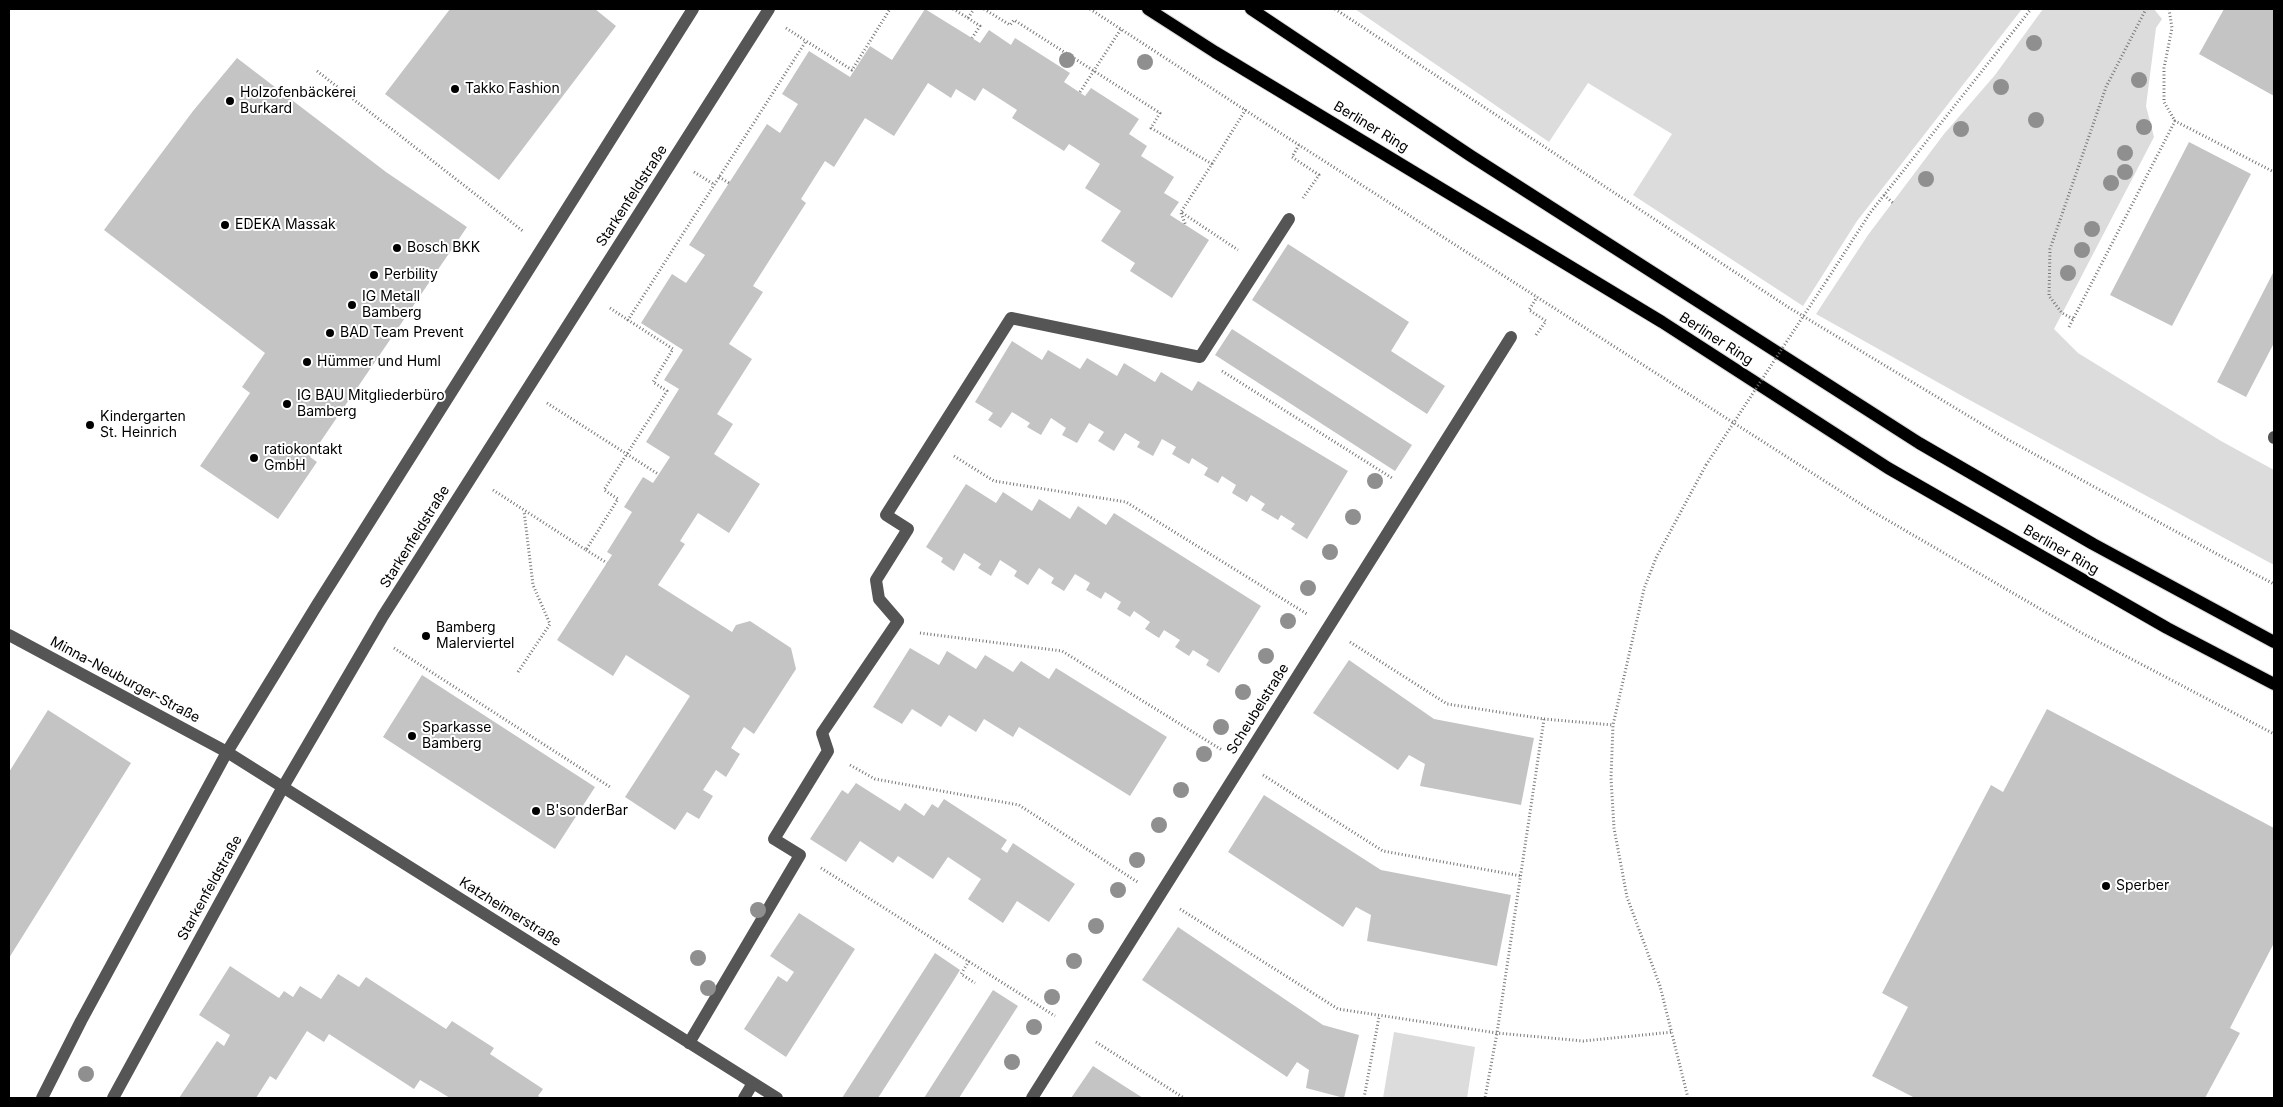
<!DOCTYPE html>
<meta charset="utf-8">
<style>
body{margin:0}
#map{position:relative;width:2283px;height:1107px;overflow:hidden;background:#fff;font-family:Inter,sans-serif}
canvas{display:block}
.frame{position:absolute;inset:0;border:10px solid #000;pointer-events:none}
</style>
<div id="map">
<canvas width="2283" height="1107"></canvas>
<div class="frame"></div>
</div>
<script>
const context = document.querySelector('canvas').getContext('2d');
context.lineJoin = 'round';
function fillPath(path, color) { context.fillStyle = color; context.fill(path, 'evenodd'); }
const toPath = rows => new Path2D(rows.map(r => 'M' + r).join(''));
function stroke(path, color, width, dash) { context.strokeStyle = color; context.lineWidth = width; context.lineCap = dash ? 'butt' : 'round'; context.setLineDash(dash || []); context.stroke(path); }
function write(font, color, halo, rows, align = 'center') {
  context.font = font + ' Inter,sans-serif'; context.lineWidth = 4; context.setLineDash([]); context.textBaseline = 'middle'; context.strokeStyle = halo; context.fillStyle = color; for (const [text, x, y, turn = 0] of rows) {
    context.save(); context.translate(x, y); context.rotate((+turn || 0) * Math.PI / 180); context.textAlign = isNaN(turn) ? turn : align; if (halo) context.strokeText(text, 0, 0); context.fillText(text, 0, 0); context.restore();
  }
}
const green = toPath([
 [1355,9,2022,9,1857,221,1803,306,1633,195,1672,134,1588,83,1549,142],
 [2043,9,2154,9,2162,19,2156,28,2146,106,2154,137,2054,329,2078,353,2221,441,2274,470,2274,565,1964,397,1816,314,1868,235,1944,134,1995,75],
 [1394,1032,1475,1047,1467,1098,1383,1098]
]);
const building = toPath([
 [450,9,595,9,616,26,499,180,385,94],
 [925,9,980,43,989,30,1011,45,1015,38,1070,73,1064,82,1085,96,1091,88,1139,119,1129,134,1147,146,1141,156,1174,177,1164,193,1179,202,1170,215,1209,240,1172,298,1130,271,1135,263,1101,241,1121,211,1085,188,1100,164,1069,144,1064,151,1012,118,1017,110,983,88,975,101,956,89,951,98,928,83,894,136,865,118,834,167,825,161,801,199,806,203,753,286,763,292,729,344,752,359,717,414,733,424,714,454,760,484,729,533,698,513,680,541,685,544,658,585,732,632,736,625,750,621,791,648,796,669,754,734,744,727,731,748,740,754,726,777,716,770,703,790,713,796,699,819,687,812,675,830,625,797,690,696,626,655,613,676,557,640,612,555,607,552,632,512,624,507,643,477,653,483,670,457,646,442,679,389,664,380,683,350,641,323,672,274,686,283,705,255,689,245,767,124,780,133,798,104,782,94,809,51,850,77,870,46,892,60],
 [2224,9,2274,10,2274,96,2199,54],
 [237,58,386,172,467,227,310,457,317,462,278,519,200,466,250,393,242,387,265,353,104,230,193,111],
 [2189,142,2251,174,2172,326,2110,295],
 [1288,244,1409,322,1391,351,1445,386,1427,414,1252,300],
 [2274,271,2274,343,2246,397,2217,382],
 [1232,329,1412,445,1395,471,1215,355],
 [1012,341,1042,360,1048,350,1080,369,1087,358,1117,376,1124,363,1155,382,1161,372,1192,391,1198,381,1348,471,1307,539,1291,529,1295,524,1281,515,1278,520,1261,510,1265,504,1251,495,1247,502,1232,493,1236,485,1222,476,1218,483,1204,475,1208,468,1192,458,1189,464,1172,454,1176,447,1162,439,1153,456,1137,447,1140,442,1125,433,1114,451,1098,441,1104,432,1089,423,1077,443,1062,435,1066,428,1051,418,1041,435,1027,427,1030,423,1012,412,1001,428,988,420,993,413,975,402],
 [966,484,996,503,1003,492,1032,511,1039,499,1070,519,1078,506,1106,525,1114,513,1261,606,1219,673,1206,665,1209,660,1193,650,1189,656,1175,647,1180,640,1164,630,1159,638,1145,629,1150,622,1134,611,1130,617,1117,609,1121,602,1105,592,1101,599,1086,590,1090,583,1075,574,1064,591,1051,583,1054,578,1039,568,1028,585,1014,576,1017,571,1000,560,991,576,978,568,981,564,964,553,954,571,941,562,943,558,926,547],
 [910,648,939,665,947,651,976,669,985,655,1013,672,1021,661,1049,679,1056,668,1167,737,1130,796,1019,727,1013,737,984,719,976,732,949,715,941,727,912,709,902,724,873,707],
 [1349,660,1434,719,1534,738,1521,805,1420,786,1425,764,1409,755,1398,770,1313,713],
 [422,675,595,787,555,849,383,737],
 [2047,709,2274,828,2274,943,2230,1028,2240,1033,2205,1098,1915,1098,1872,1076,1908,1007,1882,993,1991,785,2003,792],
 [48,710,131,763,9,958,9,772],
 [856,783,900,811,905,803,924,816,932,804,938,808,944,799,1007,840,1001,849,1007,853,1013,843,1075,884,1049,922,1017,901,1003,923,968,899,981,879,948,857,933,879,898,856,893,863,860,841,846,862,810,839,842,790,848,794],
 [1264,795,1381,870,1511,895,1497,966,1367,941,1371,915,1356,907,1343,927,1228,852],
 [799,913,855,949,786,1057,744,1029,778,976,787,982,794,972,770,956],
 [1178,927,1323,1025,1359,1035,1344,1098,1306,1088,1309,1070,1297,1062,1287,1077,1142,980],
 [935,953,960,970,952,983,878,1098,842,1098],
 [230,966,279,998,284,991,293,997,300,986,321,999,338,974,359,987,366,977,446,1029,452,1021,494,1048,490,1054,543,1089,538,1096,542,1098,450,1098,420,1080,414,1089,329,1034,324,1042,307,1031,276,1080,270,1076,256,1098,179,1098,217,1041,224,1046,230,1035,199,1015],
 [993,990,1018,1006,959,1098,924,1098],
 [1093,1066,1121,1084,1143,1098,1071,1098]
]);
const path = toPath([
 [953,9,968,18,974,9],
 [984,9,1010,25,1014,20,1160,113,1151,128,1212,164,1181,212,1238,250],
 [1090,9,1285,136,1870,510,2080,632,2274,734],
 [1335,9,1788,307,2005,438,2228,560,2274,584],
 [2169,9,2172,28,2164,68,2164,102,2175,121],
 [968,18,980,26,972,38],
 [786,28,806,41],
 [317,71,524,232],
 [1080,92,1121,29],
 [1299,145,1292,157,1319,175,1303,198],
 [1212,164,1246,109],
 [694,172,715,185],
 [719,177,729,183],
 [1884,195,1893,203],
 [1181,213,1186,226],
 [1827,280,1870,213,2031,9],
 [610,308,628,320],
 [2073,319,2062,313,2049,296,2050,249,2106,87,2146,9],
 [2069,327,2175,121,2274,172],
 [1536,335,1546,321,1529,310,1537,297],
 [1222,371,1392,478],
 [547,403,658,474],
 [954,456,994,481,1126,502,1307,614],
 [493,490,586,550,618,499,604,490,667,391,653,382,673,349,628,320,806,41,852,70,890,9],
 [586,550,607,563],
 [920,633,1062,651,1222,750],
 [1350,642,1447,704,1544,719,1497,1033,1485,1098],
 [394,648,610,787],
 [518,672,550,624,533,585,524,511],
 [1544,719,1613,725],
 [850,765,875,779,1019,805,1139,883],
 [1263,775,1383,851,1521,876],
 [821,868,1055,1016],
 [1180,909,1338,1009,1497,1033,1583,1041,1673,1032],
 [969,961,961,974,975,983],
 [1096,1042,1184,1098],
 [1364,1098,1379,1017],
 [1688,1098,1660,986,1627,897,1614,828,1611,778,1613,725,1644,589,1656,558,1706,465]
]);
const minor = toPath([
 [2274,438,2274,437],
 [9,635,227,752,777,1098],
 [689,1043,800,855,774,839,828,751,822,733,898,621,879,599,876,580,908,529,886,515,1011,318,1200,357,1289,219],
 [42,1098,81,1021,227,752,317,605,693,9],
 [113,1098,283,787,383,616,769,9],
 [744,1098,753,1083],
 [1032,1098,1511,337]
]);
const major = toPath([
 [1148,9,1215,52,1662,322,1888,468,2167,628,2274,684],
 [1251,9,1471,156,1919,443,2093,544,2274,642]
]);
const pathBridge = toPath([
 [1706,465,1827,280]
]);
const trees = [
 [2034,43],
 [1067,60],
 [1145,62],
 [2139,80],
 [2001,87],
 [2036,120],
 [2144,127],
 [1961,129],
 [2125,153],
 [2125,172],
 [1926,179],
 [2111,183],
 [2092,229],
 [2082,250],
 [2068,273],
 [1375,481],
 [1353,517],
 [1330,552],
 [1308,588],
 [1288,621],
 [1266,656],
 [1243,692],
 [1221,727],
 [1204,754],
 [1181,790],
 [1159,825],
 [1137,860],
 [1118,890],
 [758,910],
 [1096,926],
 [698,958],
 [1074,961],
 [708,988],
 [1052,997],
 [1034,1027],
 [1012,1062],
 [86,1074]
];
const markers = [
 [455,89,5,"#000"],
 [230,101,5,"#000"],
 [225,225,5,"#000"],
 [397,248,5,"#000"],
 [374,275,5,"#000"],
 [352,305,5,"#000"],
 [330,333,5,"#000"],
 [307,362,5,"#000"],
 [287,404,5,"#000"],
 [90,425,5,"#000"],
 [254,458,5,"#000"],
 [426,636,5,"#000"],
 [412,736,5,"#000"],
 [536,811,5,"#000"],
 [2106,886,5,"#000"]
];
const poiNames = [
 ["Takko Fashion",465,89],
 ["Holzofenbäckerei",240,93],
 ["Burkard",240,109],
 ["EDEKA Massak",235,225],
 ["Bosch BKK",407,248],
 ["Perbility",384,275],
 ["IG Metall",362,297],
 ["Bamberg",362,313],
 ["BAD Team Prevent",340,333],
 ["Hümmer und Huml",317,362],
 ["IG BAU Mitgliederbüro",297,396],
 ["Bamberg",297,412],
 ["Kindergarten",100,417],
 ["St. Heinrich",100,433],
 ["ratiokontakt",264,450],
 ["GmbH",264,466],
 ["Bamberg",436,628],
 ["Malerviertel",436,644],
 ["Sparkasse",422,728],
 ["Bamberg",422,744],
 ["B'sonderBar",546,811],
 ["Sperber",2116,886]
];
const streetNames = [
 ["Berliner Ring",1371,127,31],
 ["Starkenfeldstraße",632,196,-57],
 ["Berliner Ring",1716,339,33],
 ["Starkenfeldstraße",415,537,-58],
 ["Berliner Ring",2061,550,30],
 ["Minna-Neuburger-Straße",125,680,28],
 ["Scheubelstraße",1258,709,-58],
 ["Starkenfeldstraße",210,888,-61],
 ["Katzheimerstraße",510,912,32]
];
fillPath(green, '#dcdcdc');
fillPath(building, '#c4c4c4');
stroke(major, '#dbdbdb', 14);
stroke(path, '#777', 3, [1, 2.5]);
stroke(minor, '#555', 12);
stroke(major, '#000', 12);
stroke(pathBridge, '#777', 3, [1, 2.5]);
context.fillStyle = '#8f8f8f';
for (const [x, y] of trees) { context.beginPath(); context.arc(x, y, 8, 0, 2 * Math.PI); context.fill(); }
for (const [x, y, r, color] of markers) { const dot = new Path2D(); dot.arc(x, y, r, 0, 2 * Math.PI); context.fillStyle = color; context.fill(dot); stroke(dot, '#fff', 2); }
write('14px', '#000', '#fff', poiNames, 'left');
write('14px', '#000', '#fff', streetNames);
</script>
